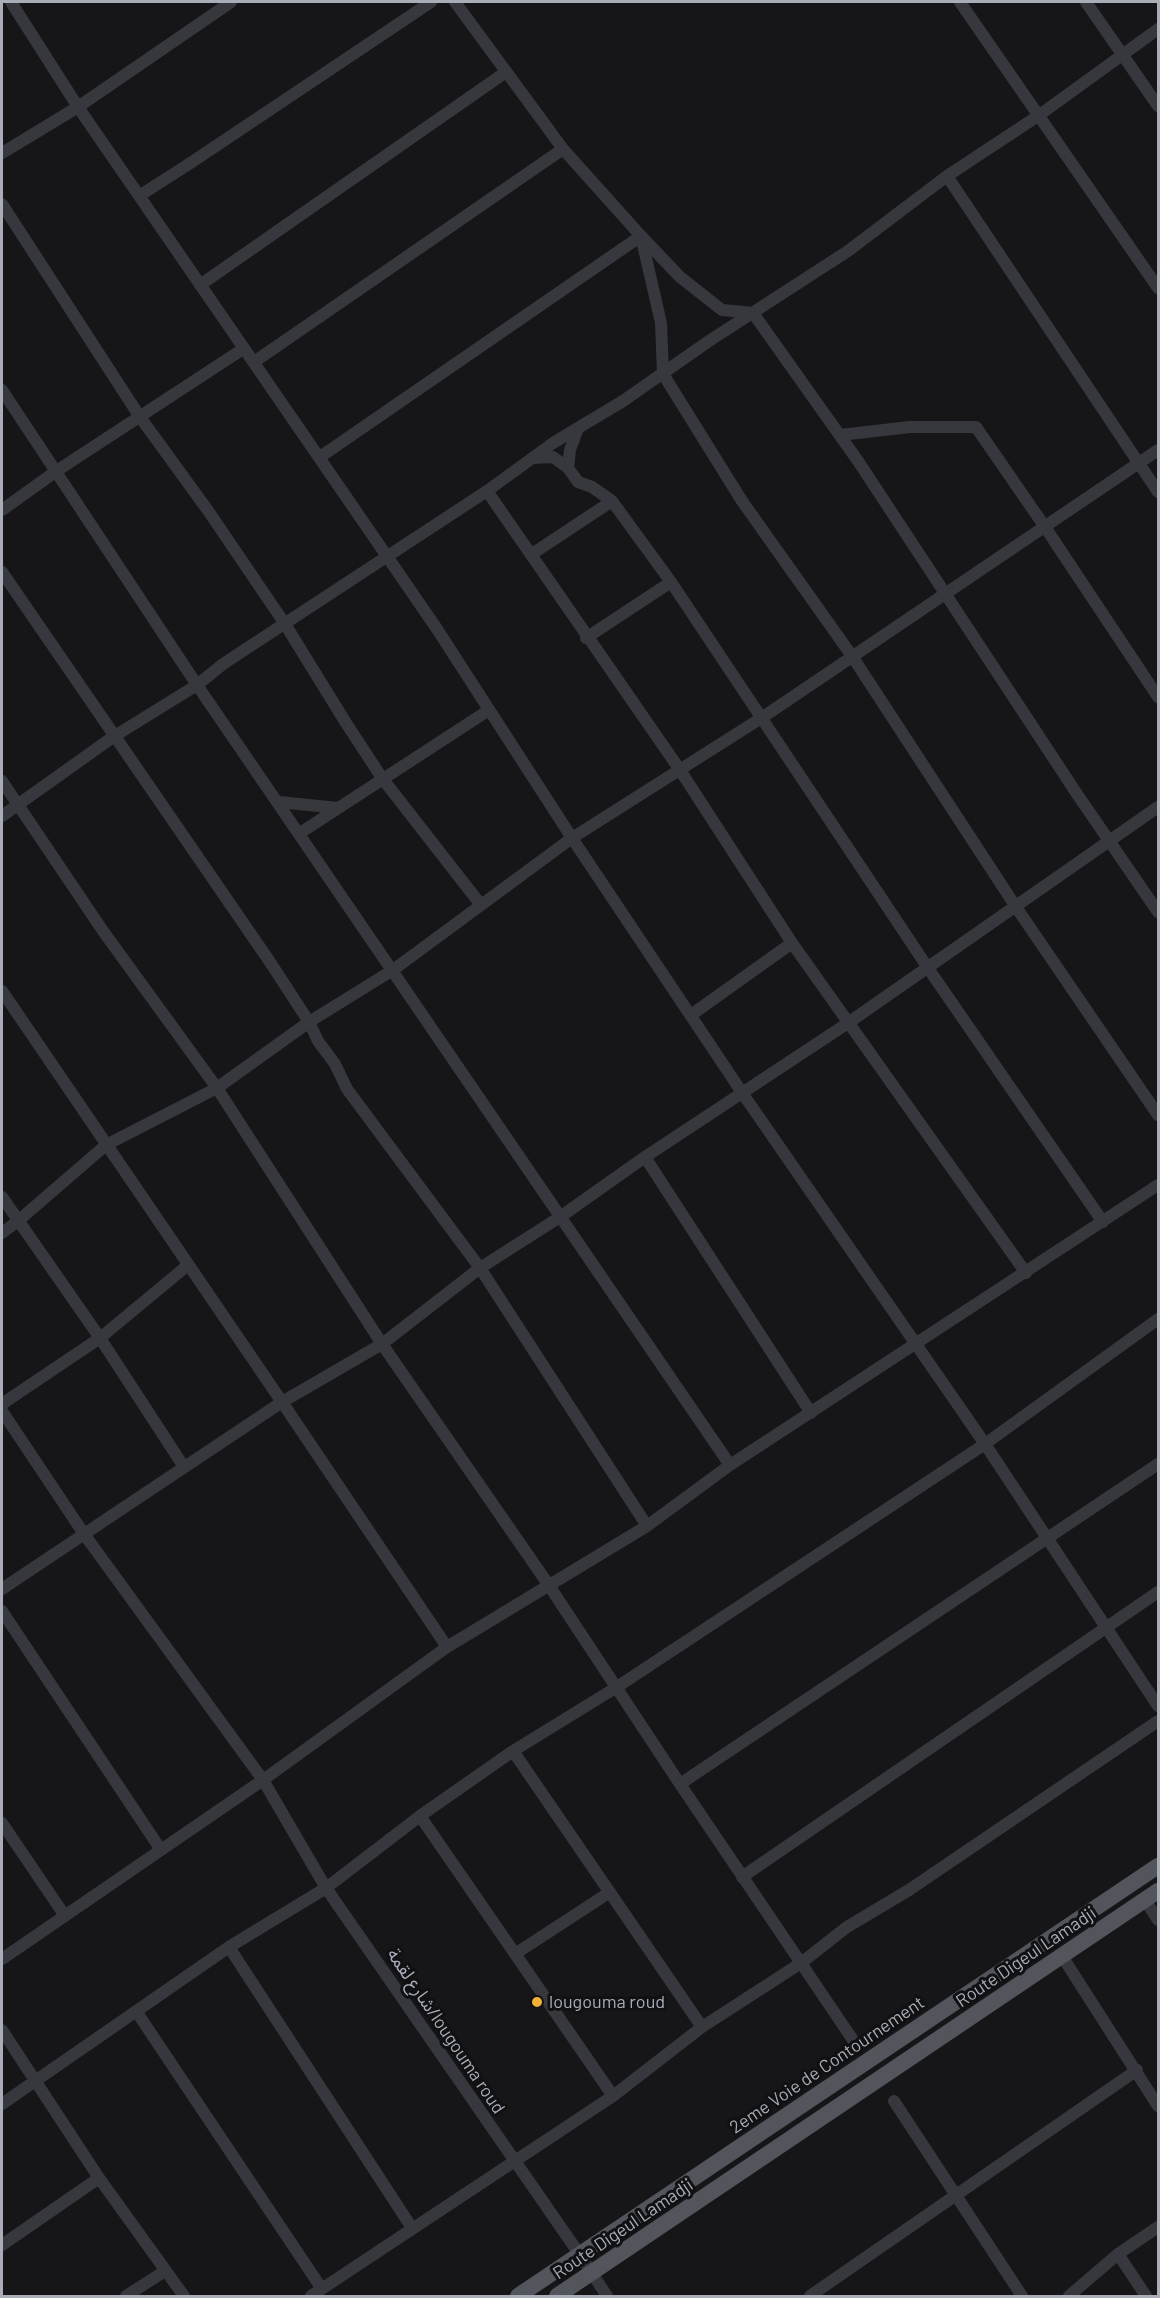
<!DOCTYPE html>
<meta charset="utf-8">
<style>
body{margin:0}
#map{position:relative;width:1160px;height:2298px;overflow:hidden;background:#161618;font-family:Barlow,sans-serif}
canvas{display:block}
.frame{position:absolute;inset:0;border:3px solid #a8adb8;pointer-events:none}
</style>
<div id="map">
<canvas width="1160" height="2298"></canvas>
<div class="frame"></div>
</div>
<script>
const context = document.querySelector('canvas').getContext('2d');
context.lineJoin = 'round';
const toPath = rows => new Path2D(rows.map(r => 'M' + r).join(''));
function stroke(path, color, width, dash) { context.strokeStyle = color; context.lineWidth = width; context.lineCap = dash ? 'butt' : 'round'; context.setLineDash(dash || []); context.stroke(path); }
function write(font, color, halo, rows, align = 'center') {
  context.font = font + ' Barlow,"Noto Sans Arabic",sans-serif'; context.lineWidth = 6; context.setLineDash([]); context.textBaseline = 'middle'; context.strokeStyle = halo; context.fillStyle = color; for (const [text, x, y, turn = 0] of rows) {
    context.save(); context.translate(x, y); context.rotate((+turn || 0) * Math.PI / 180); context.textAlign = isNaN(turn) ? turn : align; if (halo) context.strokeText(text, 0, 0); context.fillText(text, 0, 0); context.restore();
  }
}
const minor = toPath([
 [11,2,78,107,437,629,572,838,743,1094,985,1444,1158,1706],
 [455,2,563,149,641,236,680,277,722,310,753,313,858,461,1077,794,1158,912],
 [960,2,1158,288],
 [1086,2,1158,106],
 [2,153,78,107,231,2],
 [947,176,1158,492],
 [139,196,192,162,431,2],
 [2,204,140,417,209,512,285,624,346,723,382,778,481,905],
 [200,285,506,72],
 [254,362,563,149],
 [2,390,197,685,730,1465],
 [578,428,570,450,568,468,578,482,592,487,612,501,671,582,928,968,1103,1222],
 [840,435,910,427,976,427,1045,527,1158,697],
 [320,457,641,236,661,323,663,374,742,501,852,656,1016,907,1158,1115],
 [533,458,553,457,568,468],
 [487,491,680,770,792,943,1026,1273],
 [2,510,55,472,243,349],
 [532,554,612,501],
 [2,572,270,962,309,1022,318,1041,335,1064,347,1089,480,1268,647,1526],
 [586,638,671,582],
 [2,781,103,931,217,1088,382,1344,548,1584,680,1784,853,2040],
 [279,802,338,808],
 [2,816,113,737,197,685,223,664,487,491,553,443,623,401,709,341,848,251,947,176,1038,116,1158,29],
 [300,833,489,710],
 [2,991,282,1402,447,1647],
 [691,1015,792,943],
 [645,1157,811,1413],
 [2,1197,100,1338,184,1467],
 [2,1233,18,1221,106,1145,217,1088,309,1022,393,970,572,838,763,717,1158,450],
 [2,1404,100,1338,188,1265],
 [2,1411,84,1534,263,1780,326,1888,580,2255,607,2296],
 [2,1589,282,1402,382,1344,480,1268,560,1217,645,1157,848,1023,1158,807],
 [2,1611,161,1850],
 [513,1751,702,2027],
 [680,1784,1158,1464],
 [420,1816,613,2096],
 [2,1823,65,1916],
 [742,1877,1158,1592],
 [1145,1900,1158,1920],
 [229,1947,412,2228],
 [515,1954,610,1892],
 [1062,1956,1158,2106],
 [2,1959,263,1780,447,1647,647,1526,730,1465,1158,1185],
 [136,2011,322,2289],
 [2,2030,99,2178,184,2296],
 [894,2101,1022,2296],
 [2,2104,229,1947,326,1888,420,1816,513,1751,617,1687,985,1444,1158,1319],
 [2,2245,99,2178],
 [1118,2254,1146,2296],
 [126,2296,165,2271],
 [311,2296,613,2096,702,2027,801,1963,847,1927,909,1890,1158,1721],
 [810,2296,1137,2070],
 [1069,2296,1118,2254,1158,2227]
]);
const major = toPath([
 [518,2296,1158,1866],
 [557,2296,1158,1891]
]);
const markers = [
 [537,2002,6,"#f2b134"]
];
const streetNames = [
 ["Route Digeul Lamadji",1026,1957,-34],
 ["شارع لقمة/lougouma roud",446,2031,56],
 ["2eme Voie de Contournement",827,2065,-34],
 ["Route Digeul Lamadji",623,2229,-34]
];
const poiNames = [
 ["lougouma roud",549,2002]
];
stroke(minor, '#37383d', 12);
stroke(major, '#53555c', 16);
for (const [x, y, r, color] of markers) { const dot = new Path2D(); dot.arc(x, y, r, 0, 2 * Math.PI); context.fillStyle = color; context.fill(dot); stroke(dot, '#111113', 2); }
write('18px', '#a8adb8', '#111113', streetNames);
write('18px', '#a8adb8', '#111113', poiNames, 'left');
</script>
